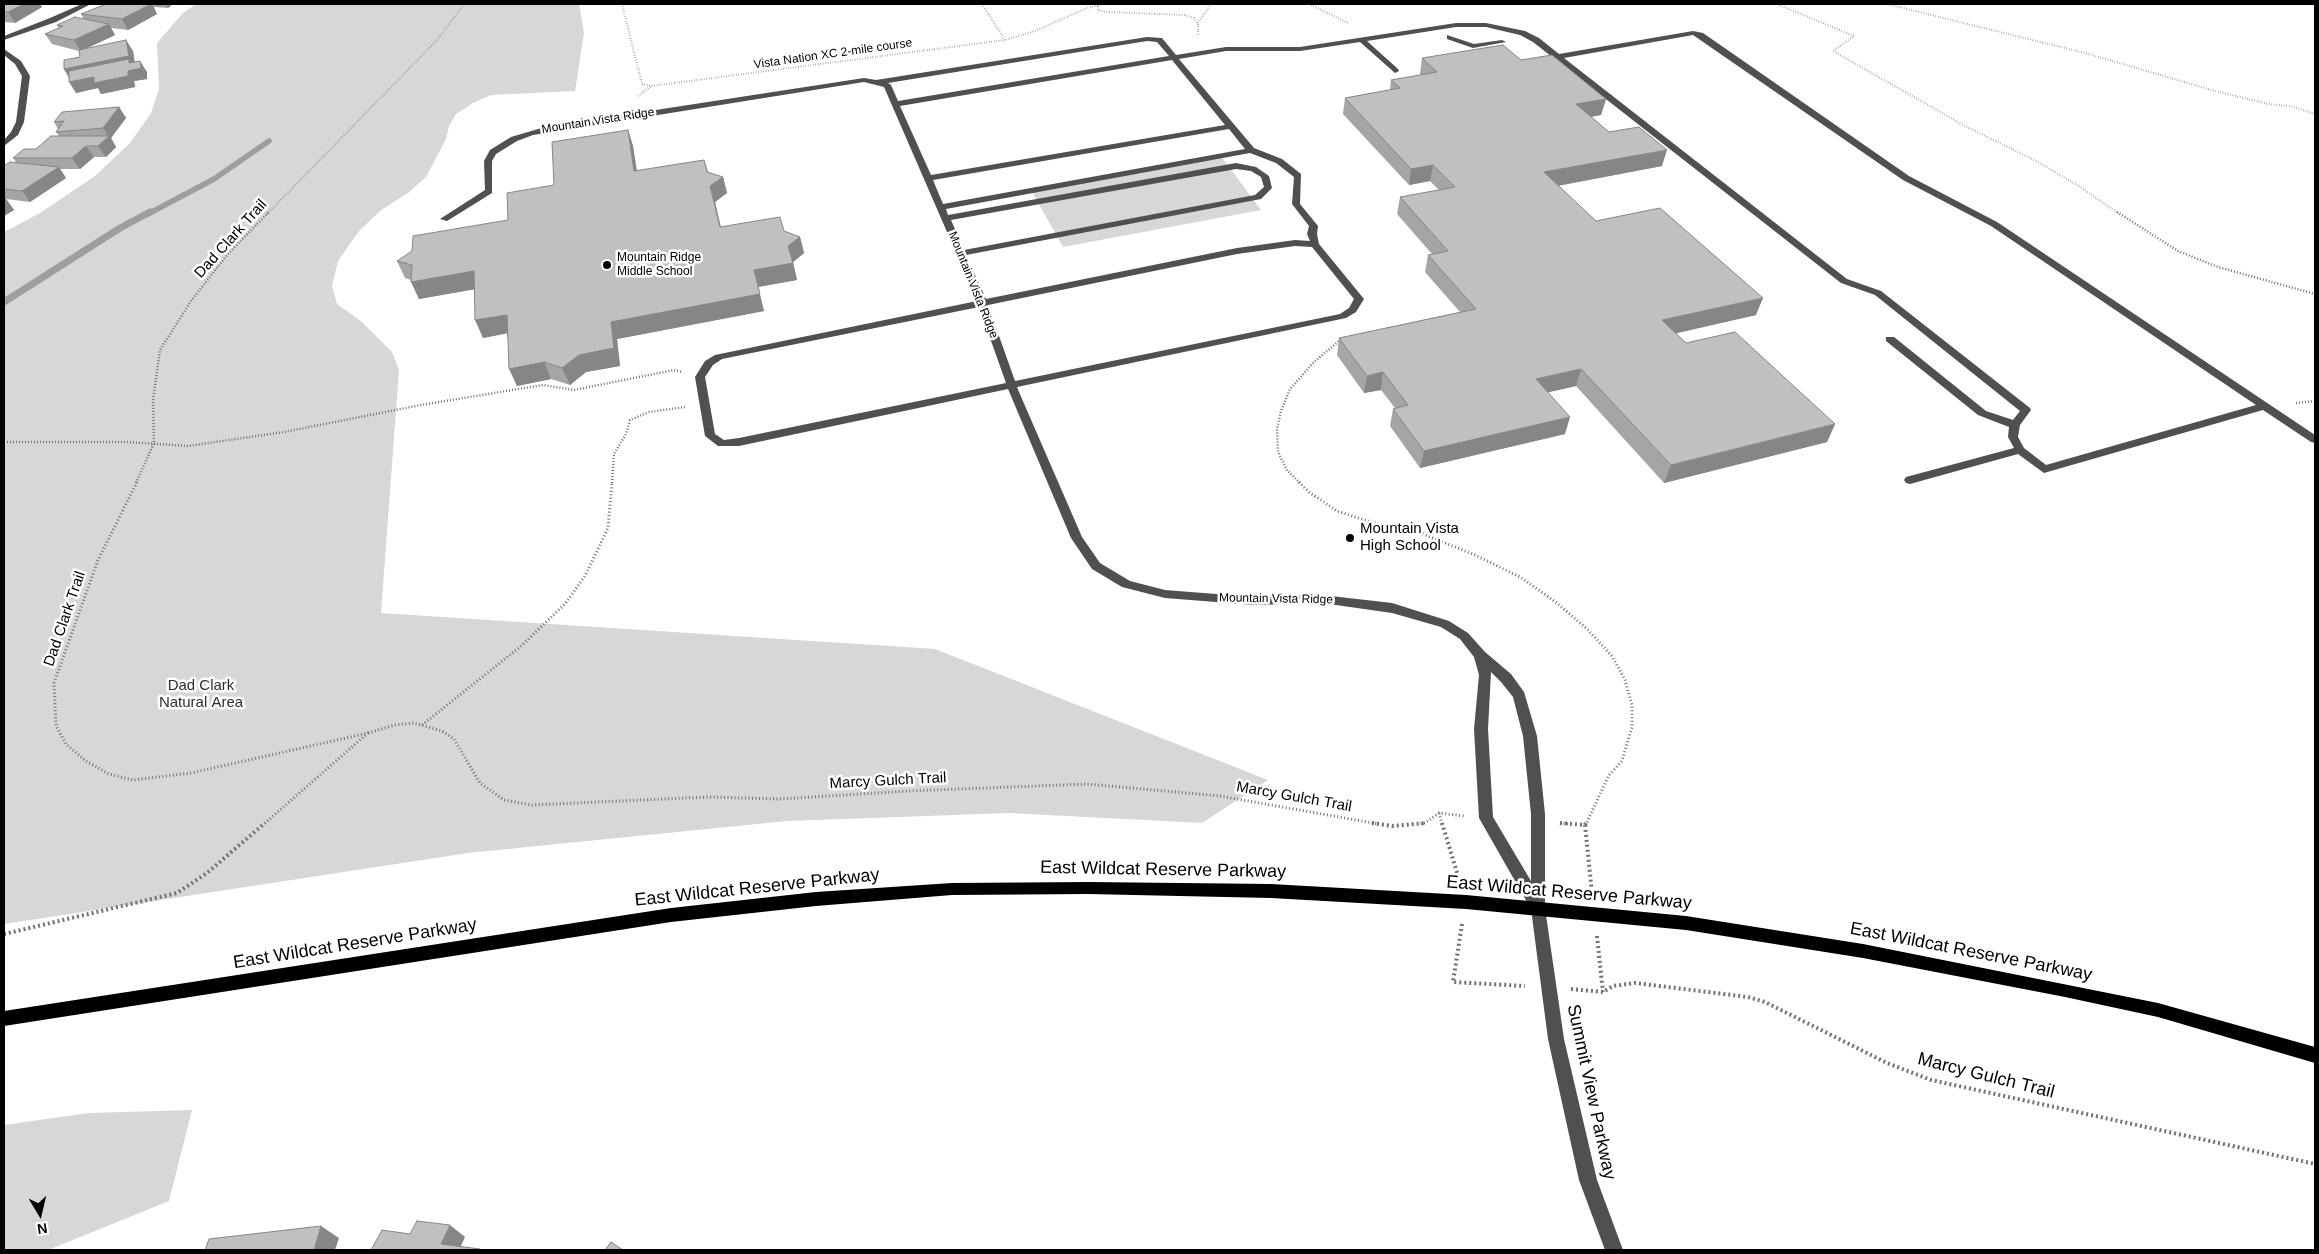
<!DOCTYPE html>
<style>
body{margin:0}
#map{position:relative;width:2319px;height:1254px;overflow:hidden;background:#fff;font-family:Arial,sans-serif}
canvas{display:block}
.frame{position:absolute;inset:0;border:5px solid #000;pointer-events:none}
.north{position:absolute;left:15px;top:1189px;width:50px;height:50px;-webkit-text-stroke:4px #fff;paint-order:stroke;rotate:171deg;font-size:14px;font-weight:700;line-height:20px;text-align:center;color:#000}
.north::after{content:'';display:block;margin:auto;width:18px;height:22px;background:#000;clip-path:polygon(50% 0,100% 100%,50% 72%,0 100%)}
</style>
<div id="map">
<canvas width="2319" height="1254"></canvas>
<div class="frame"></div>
<div class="north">N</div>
</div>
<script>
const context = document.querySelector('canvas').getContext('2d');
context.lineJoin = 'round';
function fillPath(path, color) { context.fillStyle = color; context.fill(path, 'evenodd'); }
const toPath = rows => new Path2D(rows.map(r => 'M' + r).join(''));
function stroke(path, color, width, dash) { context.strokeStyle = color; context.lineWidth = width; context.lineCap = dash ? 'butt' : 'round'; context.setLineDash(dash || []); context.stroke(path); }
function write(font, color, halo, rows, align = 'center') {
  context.font = font + ' Arial,sans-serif'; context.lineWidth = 5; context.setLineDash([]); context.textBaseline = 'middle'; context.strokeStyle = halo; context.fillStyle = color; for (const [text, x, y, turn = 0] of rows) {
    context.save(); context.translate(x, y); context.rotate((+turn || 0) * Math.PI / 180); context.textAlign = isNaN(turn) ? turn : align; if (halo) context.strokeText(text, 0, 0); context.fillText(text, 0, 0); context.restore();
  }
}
const green = toPath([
 [196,4,579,4,584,33,575,91,491,95,473,103,456,114,449,126,446,139,426,177,408,193,381,210,359,231,338,261,332,286,337,304,362,322,392,352,399,370,381,613,935,649,1268,780,1202,823,1009,813,787,821,468,853,4,924,4,232,40,213,95,176,130,143,151,113,159,89,157,43,183,13],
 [1221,156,1261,210,1063,247,1031,190],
 [192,1110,169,1201,48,1250,4,1250,4,1125,89,1113]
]);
const streamFar1 = toPath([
 [148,214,214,179,269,141]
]);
const stream = toPath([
 [4,302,120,228,150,212]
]);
const pathFar3 = toPath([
 [622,4,642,84,651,86,1005,40,1035,31,1087,8,1103,4],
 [982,4,1005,40],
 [1098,4,1098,10,1107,12,1185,15,1194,18,1198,24,1198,35],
 [1309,4,1348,23],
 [1777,4,1854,36,1833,51,1965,126,2036,161,2079,186,2119,214],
 [1887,4,2085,53,2215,91,2269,104,2290,106,2315,114],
 [1198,23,1211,4],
 [638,96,651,86],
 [267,214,438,39,464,4]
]);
const pathFar2 = toPath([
 [2117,212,2178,251,2218,267,2315,294],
 [2296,403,2315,401],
 [4,442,127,442,188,446,284,432,421,405,543,385,574,390,674,370,683,372],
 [136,483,154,443,153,400,160,350,191,301,228,254,269,212],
 [612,483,614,454,626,434,630,420,649,412,685,407],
 [1300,483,1287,470,1278,452,1277,429,1281,411,1290,389,1313,363,1340,340]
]);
const pathFar1 = toPath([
 [137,482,98,560,54,683,56,726,66,744,86,761,109,774,133,780,191,773,368,733,264,824],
 [1299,482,1309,492,1337,511,1377,524,1423,534,1475,555,1520,577,1557,603,1587,629,1612,656,1625,680,1632,705,1632,727,1622,761,1609,775,1586,824],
 [422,725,520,647,565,604,585,576,608,528,612,482],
 [368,733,395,725,414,723,442,731,454,739,480,783,504,800,532,805,708,797,781,799,908,791,1087,784,1220,796,1379,824],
 [1439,813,1442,824],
 [1560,823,1570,824],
 [1417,824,1425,823,1439,813,1464,816]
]);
const path = toPath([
 [1372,823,1392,826,1426,823],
 [1442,823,1459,879],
 [1560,823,1585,825,1592,893],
 [1585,825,1586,823],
 [1462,924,1453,982,1525,986],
 [4,934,177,893,207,873,265,823],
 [1597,936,1603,992],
 [1571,989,1603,992,1613,986,1635,983,1748,997,1765,1002,1887,1063,1931,1080,2315,1164]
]);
const minor = toPath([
 [82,4,91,4,56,22,4,40,4,36,50,18,82,4],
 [1456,23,1486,23,1525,31,1539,38,1559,54,1693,31,1703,33,1909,176,1997,222,2315,435,2315,443,2311,442,2263,410,2044,473,2018,454,1910,484,1906,483,1904,480,1906,477,2014,448,2008,437,2009,427,1978,415,1886,341,1886,337,1894,337,1986,411,2013,420,2020,411,1875,295,1841,283,1533,42,1520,35,1486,27,1456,27,1367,41,1398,69,1399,71,1395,73,1360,42,1300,51,1226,51,1179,59,1254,148,1282,159,1301,174,1300,204,1318,226,1317,234,1319,244,1364,299,1356,312,1346,318,1017,387,1019,392,1082,537,1100,563,1130,581,1165,590,1254,597,1322,595,1392,603,1449,621,1468,633,1485,652,1511,674,1524,692,1537,736,1545,814,1545,908,1564,1039,1597,1180,1623,1250,1605,1250,1579,1180,1548,1039,1531,909,1479,818,1474,729,1479,675,1474,657,1460,639,1441,627,1392,613,1322,603,1254,605,1165,598,1122,587,1092,569,1071,538,1008,389,739,446,718,446,705,436,695,377,705,361,715,355,977,301,884,87,864,82,533,135,517,141,496,154,492,161,492,193,447,221,440,219,485,190,484,161,490,150,511,137,545,127,864,78,876,80,1147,37,1162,38,1176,55,1226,47,1300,47,1456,23],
 [1693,35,1903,180,1991,226,2256,405,2046,465,2024,448,2018,437,2020,425,2031,410,2030,408,1881,291,1847,279,1564,58,1693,35],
 [1147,41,1157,42,1169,56,898,101,891,85,888,83,1147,41],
 [1172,60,1225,125,931,175,900,106,1172,60],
 [1229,129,1245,149,943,204,933,180,1229,129],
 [1250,153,1276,163,1294,177,1292,204,1309,226,1307,234,1310,241,1295,240,1237,248,986,299,966,255,1261,199,1272,188,1269,176,1256,167,1236,163,948,215,946,209,1250,153],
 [1236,169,1251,171,1261,177,1264,187,1255,195,964,250,951,220,1236,169],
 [1295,246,1312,247,1354,299,1349,308,1340,314,1015,381,988,305,1237,254,1295,246],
 [979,307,1006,383,739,438,724,440,715,434,705,377,713,365,722,359,979,307],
 [1491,672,1501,682,1513,697,1523,736,1531,814,1531,881,1493,817,1488,729,1491,672],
 [1447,35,1474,44,1502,40,1506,42,1473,48,1447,39,1447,35],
 [4,49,21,61,30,76,24,122,18,135,4,146,4,140,11,132,16,122,22,76,15,64,4,55,4,49]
]);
const major = toPath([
 [1088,882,1271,884,1466,895,1686,916,1863,944,2158,1003,2315,1047,2315,1063,2158,1017,2065,997,1863,958,1686,930,1466,909,1271,898,1088,894,952,895,816,906,671,922,4,1026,4,1011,671,908,816,892,952,883,1088,882]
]);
const wall = toPath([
 [4,4,40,4,42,7,15,23,4,22],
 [106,4,173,4,168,8,154,7,157,14,128,30,111,28,115,35,85,49,133,51,135,62,147,72,147,79,134,81,135,87,101,94,98,88,76,93,69,78,64,69,80,57,79,51,52,44,45,34,59,28,57,25,84,19,81,14],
 [1422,58,1521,60,1606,99,1601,115,1591,117,1609,132,1662,166,1558,186,1596,221,1756,315,1675,333,1686,343,1835,424,1827,442,1664,483,1576,386,1548,392,1565,434,1420,468,1390,426,1393,409,1395,408,1381,390,1364,393,1337,355,1339,338,1460,312,1425,272,1428,255,1432,254,1397,214,1400,197,1439,190,1430,181,1409,185,1343,114,1345,98,1390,90,1391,80,1421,75,1420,74],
 [119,107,126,118,111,138,116,147,106,157,94,157,80,169,60,169,66,178,30,202,6,199,14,210,4,216,4,166,16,162,13,158,36,149,59,136,56,132,58,129,54,122],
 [628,130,633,146,637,171,704,160,708,172,723,177,727,193,715,202,721,227,784,231,800,237,804,253,793,262,797,280,758,287,764,311,617,339,620,366,586,372,570,385,551,379,517,386,507,333,483,338,474,289,419,299,411,280,405,278,397,261,508,220]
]);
const shadedWall = toPath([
 [24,4,40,4,42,7,15,23,8,12],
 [152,4,157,14,128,30,122,19],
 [166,4,173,4,168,8],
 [109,24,115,35,81,51,74,40],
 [126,40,133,51,135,67,140,61,147,72,147,79,134,81,135,87,101,94,98,88,76,93,69,82,128,71,71,80,64,69],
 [1606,99,1601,115,1572,120,1576,104],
 [119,107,126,118,111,138,116,147,106,157,98,146,109,137,103,128],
 [628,130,633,146,639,188,634,171],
 [86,146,94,157,80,169,72,158],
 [1667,150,1662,166,1540,189,1544,172],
 [704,160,709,176,723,177,727,193,715,202,724,244,720,227],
 [1433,165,1430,181,1409,185,1411,169],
 [59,167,66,178,30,202,22,191],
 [6,199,14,210,4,216,4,200],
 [800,237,804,253,792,263,788,246],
 [793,263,797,280,758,287,764,311,617,339,620,366,586,372,570,385,562,368,611,322,754,270],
 [474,271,482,288,419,299,411,282],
 [1763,298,1756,315,1656,338,1662,320],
 [507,315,514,332,483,338,475,320],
 [544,362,551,379,517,386,509,369],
 [1581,369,1576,386,1532,396,1536,379],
 [1383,372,1381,390,1364,393,1367,376],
 [1570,417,1565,434,1420,468,1424,451],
 [1835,424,1827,442,1664,483,1671,465],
 [450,1225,465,1237,459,1250,441,1244],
 [321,1226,339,1238,335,1250,314,1250]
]);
const building = toPath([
 [4,4,24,4,8,12,4,12,4,4],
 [106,4,151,4,122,19,81,14,106,4],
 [75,17,109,24,74,40,45,34,63,26,57,25,75,17],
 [126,40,129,56,64,69,64,60,80,57,79,50,126,40],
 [1503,45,1521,60,1552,55,1606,99,1576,104,1609,132,1639,127,1667,150,1544,172,1596,221,1660,208,1763,298,1662,320,1686,343,1735,332,1835,424,1671,465,1581,369,1536,379,1570,417,1424,451,1393,409,1408,405,1383,372,1367,376,1339,338,1476,309,1428,255,1448,251,1400,197,1455,187,1433,165,1411,169,1345,98,1400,88,1391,80,1437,72,1422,58,1503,45],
 [129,59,129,63,140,61,141,68,128,71,128,76,94,83,94,77,69,82,69,71,129,59],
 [119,107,103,128,56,132,64,121,54,122,62,112,119,107],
 [628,130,634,171,704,160,707,172,723,177,710,186,720,227,780,217,784,231,800,237,788,246,793,263,754,270,760,294,611,322,614,348,579,355,562,368,544,362,509,369,507,315,475,320,474,271,411,282,412,265,397,261,412,251,413,236,508,220,507,193,554,185,552,142,628,130],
 [51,136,109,136,98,146,86,146,72,158,13,158,24,149,36,149,51,136],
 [10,162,59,167,22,191,4,189,4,166,10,162],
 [417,1221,450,1225,441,1244,480,1249,480,1250,371,1250,382,1230,410,1234,417,1221],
 [321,1226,314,1250,205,1250,209,1239,321,1226],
 [611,1242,623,1250,605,1250,611,1242]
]);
const markers = [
 [607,265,5,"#000"],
 [1350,538,5,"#000"]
];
const farStreetnames = [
 ["Vista Nation XC 2-mile course",833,54,-8],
 ["Mountain Vista Ridge",598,121,-9],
 ["Mountain Vista Ridge",973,285,68],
 ["Mountain Vista Ridge",1276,599,1]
];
const farPoinames = [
 ["Mountain Ridge",617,258],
 ["Middle School",617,272]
];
const streetNames = [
 ["Dad Clark Trail",231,239,-48],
 ["Dad Clark Trail",65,619,-71],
 ["Marcy Gulch Trail",888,781,-3],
 ["Marcy Gulch Trail",1294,797,10]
];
const poiNames = [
 ["Mountain Vista",1360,529],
 ["High School",1360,546]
];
const parkNames = [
 ["Dad Clark",201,686],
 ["Natural Area",201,703]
];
const nearStreetnames = [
 ["East Wildcat Reserve Parkway",1163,870,1],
 ["East Wildcat Reserve Parkway",757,888,-6],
 ["East Wildcat Reserve Parkway",1569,893,5],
 ["East Wildcat Reserve Parkway",355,944,-9],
 ["East Wildcat Reserve Parkway",1971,952,11],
 ["Marcy Gulch Trail",1986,1076,14],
 ["Summit View Parkway",1591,1092,78]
];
fillPath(green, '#d7d7d7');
stroke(streamFar1, '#9e9e9e', 5.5);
stroke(stream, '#9e9e9e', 7);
stroke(pathFar3, '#727272', 2, [0.5, 2]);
stroke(pathFar2, '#727272', 2.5, [1, 2]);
stroke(pathFar1, '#727272', 3, [1, 2.5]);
stroke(path, '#727272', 4, [2, 3]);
fillPath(minor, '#505050');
fillPath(major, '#000');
fillPath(wall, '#a5a5a5');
fillPath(shadedWall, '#868686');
fillPath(building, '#c0c0c0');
stroke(building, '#868686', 1);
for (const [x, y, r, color] of markers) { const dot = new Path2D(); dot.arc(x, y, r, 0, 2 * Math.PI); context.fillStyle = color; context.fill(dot); stroke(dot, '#fff', 2); }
write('12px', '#000', '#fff', farStreetnames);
write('12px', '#000', '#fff', farPoinames, 'left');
write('15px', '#000', '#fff', streetNames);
write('15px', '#000', '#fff', poiNames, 'left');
write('15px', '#2e2e2e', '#fff', parkNames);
write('18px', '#000', '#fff', nearStreetnames);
</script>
